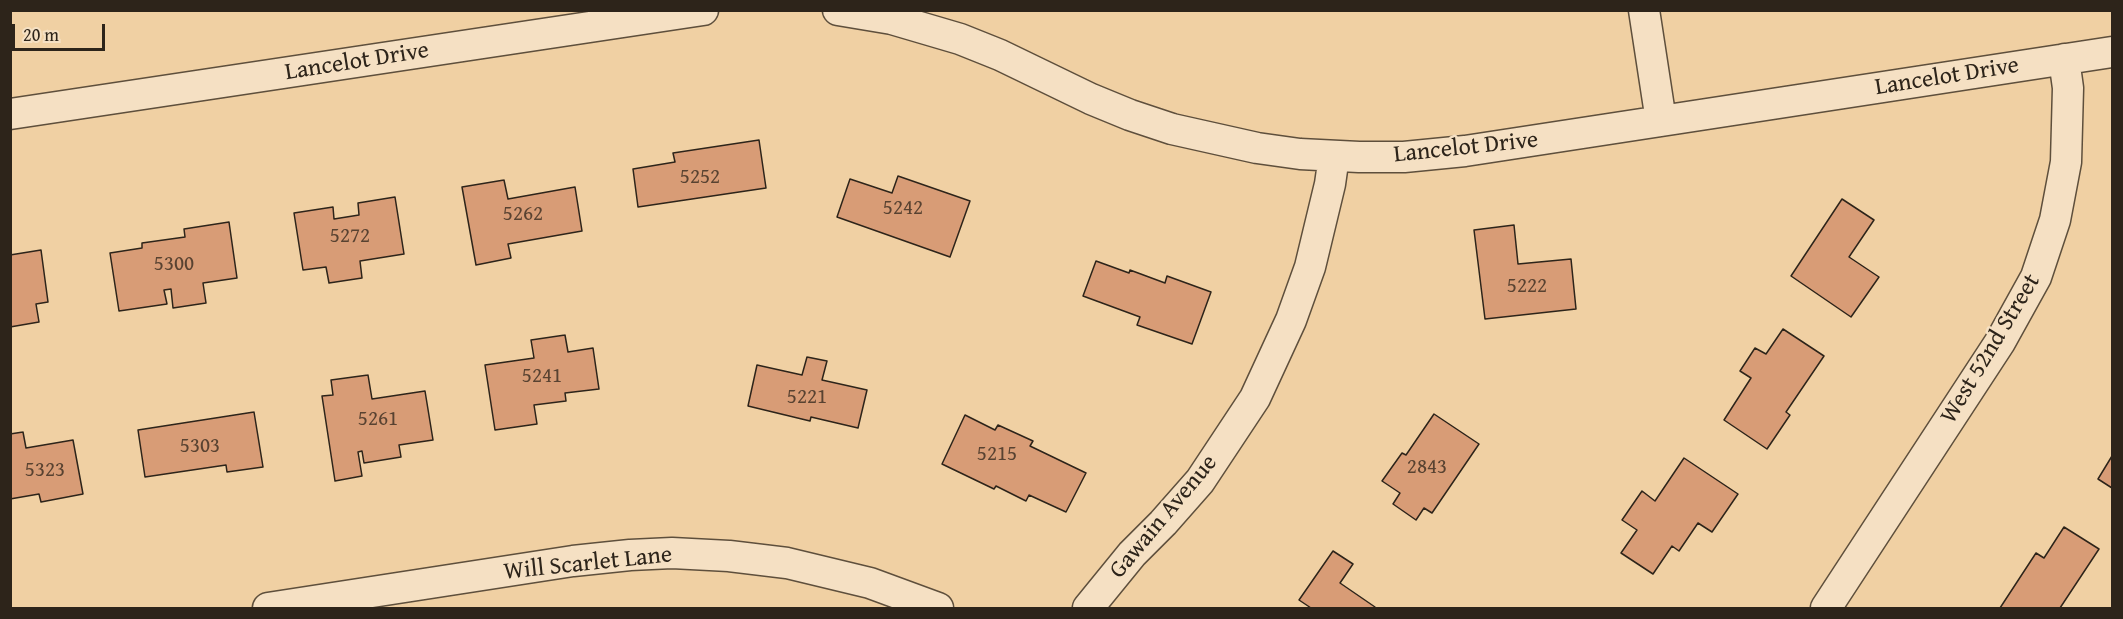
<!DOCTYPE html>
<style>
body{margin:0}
#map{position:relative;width:2123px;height:619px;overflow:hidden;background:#f0d0a3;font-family:"Gentium Book Plus",serif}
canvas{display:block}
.frame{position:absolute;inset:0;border:12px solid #2d241a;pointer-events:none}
.scale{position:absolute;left:12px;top:24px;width:93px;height:27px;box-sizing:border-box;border:3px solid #2d241a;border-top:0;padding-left:8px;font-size:18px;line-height:21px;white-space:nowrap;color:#2d241a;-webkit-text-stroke:4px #f5e0c3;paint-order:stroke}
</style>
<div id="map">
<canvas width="2123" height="619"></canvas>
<div class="frame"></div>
<div class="scale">20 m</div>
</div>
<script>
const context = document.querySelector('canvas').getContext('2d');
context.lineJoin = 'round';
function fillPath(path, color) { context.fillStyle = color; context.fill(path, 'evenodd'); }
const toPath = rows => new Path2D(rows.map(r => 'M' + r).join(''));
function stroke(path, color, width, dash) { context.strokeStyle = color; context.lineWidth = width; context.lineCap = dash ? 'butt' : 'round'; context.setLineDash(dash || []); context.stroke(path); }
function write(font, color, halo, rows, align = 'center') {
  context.font = font + ' "Gentium Book Plus",serif'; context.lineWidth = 5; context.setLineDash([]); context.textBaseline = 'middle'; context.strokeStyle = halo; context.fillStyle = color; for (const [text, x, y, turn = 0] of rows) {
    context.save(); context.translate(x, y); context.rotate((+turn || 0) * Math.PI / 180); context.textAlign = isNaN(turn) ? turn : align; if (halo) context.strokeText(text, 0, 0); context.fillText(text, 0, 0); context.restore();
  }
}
const building = toPath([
 [759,140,766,188,638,207,633,169,675,162,673,153,759,140],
 [898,176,970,201,950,257,837,217,850,179,892,193,898,176],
 [504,180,508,199,575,187,582,231,508,244,511,258,476,265,462,187,504,180],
 [395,197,404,254,360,261,362,278,329,283,326,267,303,270,294,213,333,207,334,219,359,215,358,203,395,197],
 [1842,199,1874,220,1849,257,1879,277,1851,317,1791,276,1842,199],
 [229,222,237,278,203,283,206,303,173,308,171,289,164,290,167,304,119,311,110,253,142,248,142,243,185,237,184,229,229,222],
 [1514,225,1518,264,1571,259,1576,309,1485,319,1474,230,1514,225],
 [41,250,48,302,36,304,39,322,10,327,10,255,41,250],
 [1096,261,1129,273,1130,270,1165,283,1167,276,1211,292,1192,344,1137,325,1140,317,1083,296,1096,261],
 [1783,329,1824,356,1786,412,1790,415,1767,449,1724,420,1751,378,1740,371,1755,348,1766,354,1783,329],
 [565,335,568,352,593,348,599,389,565,393,566,401,534,405,537,424,495,430,485,365,534,358,531,340,565,335],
 [807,357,827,361,822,380,867,390,858,428,811,417,810,421,748,406,757,365,802,375,807,357],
 [368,375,372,399,425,391,433,440,399,445,401,457,364,463,362,451,358,452,362,476,335,481,322,396,333,395,331,380,368,375],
 [254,412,263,467,227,472,226,465,145,477,138,430,254,412],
 [1434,414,1479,444,1432,513,1424,508,1416,520,1393,504,1400,493,1382,481,1402,453,1406,455,1434,414],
 [965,415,995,430,998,425,1033,441,1030,446,1086,473,1066,512,1029,495,1026,501,996,486,994,489,942,464,965,415],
 [23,432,26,448,73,440,83,494,41,502,39,494,10,499,10,434,23,432],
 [2112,456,2112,488,2098,479,2112,456],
 [1684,458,1738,494,1712,532,1698,523,1679,551,1672,546,1653,574,1621,553,1637,530,1622,520,1642,491,1655,501,1684,458],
 [2064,527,2099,549,2060,608,2000,608,2036,553,2044,558,2064,527],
 [1333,551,1353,564,1340,583,1375,607,1375,608,1311,608,1299,600,1333,551]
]);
const minor = toPath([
 [838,10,892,19,960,39,1000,55,1091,99,1130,115,1172,129,1257,148,1300,154,1359,157,1404,157,1465,151,2112,52],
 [1644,10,1661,121],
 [10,114,703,10],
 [268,608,573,561,630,555,672,553,729,556,787,563,870,583,938,608],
 [1088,608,1132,554,1163,523,1200,481,1255,398,1291,320,1310,267,1330,184,1334,156],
 [1826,608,2000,342,2036,277,2055,220,2066,162,2068,88,2064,59]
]);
const numberNames = [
 ["5252",700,178],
 ["5242",903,209],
 ["5262",523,215],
 ["5272",350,237],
 ["5300",174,265],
 ["5222",1527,287],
 ["5241",542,377],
 ["5221",807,398],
 ["5261",378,420],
 ["5303",200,447],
 ["5215",997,455],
 ["2843",1427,468],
 ["5323",45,471]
];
const streetNames = [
 ["Lancelot Drive",357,62,-9],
 ["Lancelot Drive",1947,77,-9],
 ["Lancelot Drive",1466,148,-6],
 ["West 52nd Street",1991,349,-59],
 ["Gawain Avenue",1164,517,-50],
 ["Will Scarlet Lane",588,564,-6]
];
fillPath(building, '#d89c76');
stroke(building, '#2d241a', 1.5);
stroke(minor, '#5e4f3c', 33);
stroke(minor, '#f5e0c3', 30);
write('21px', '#584231', null, numberNames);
write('24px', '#2d241a', '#f5e0c3', streetNames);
</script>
